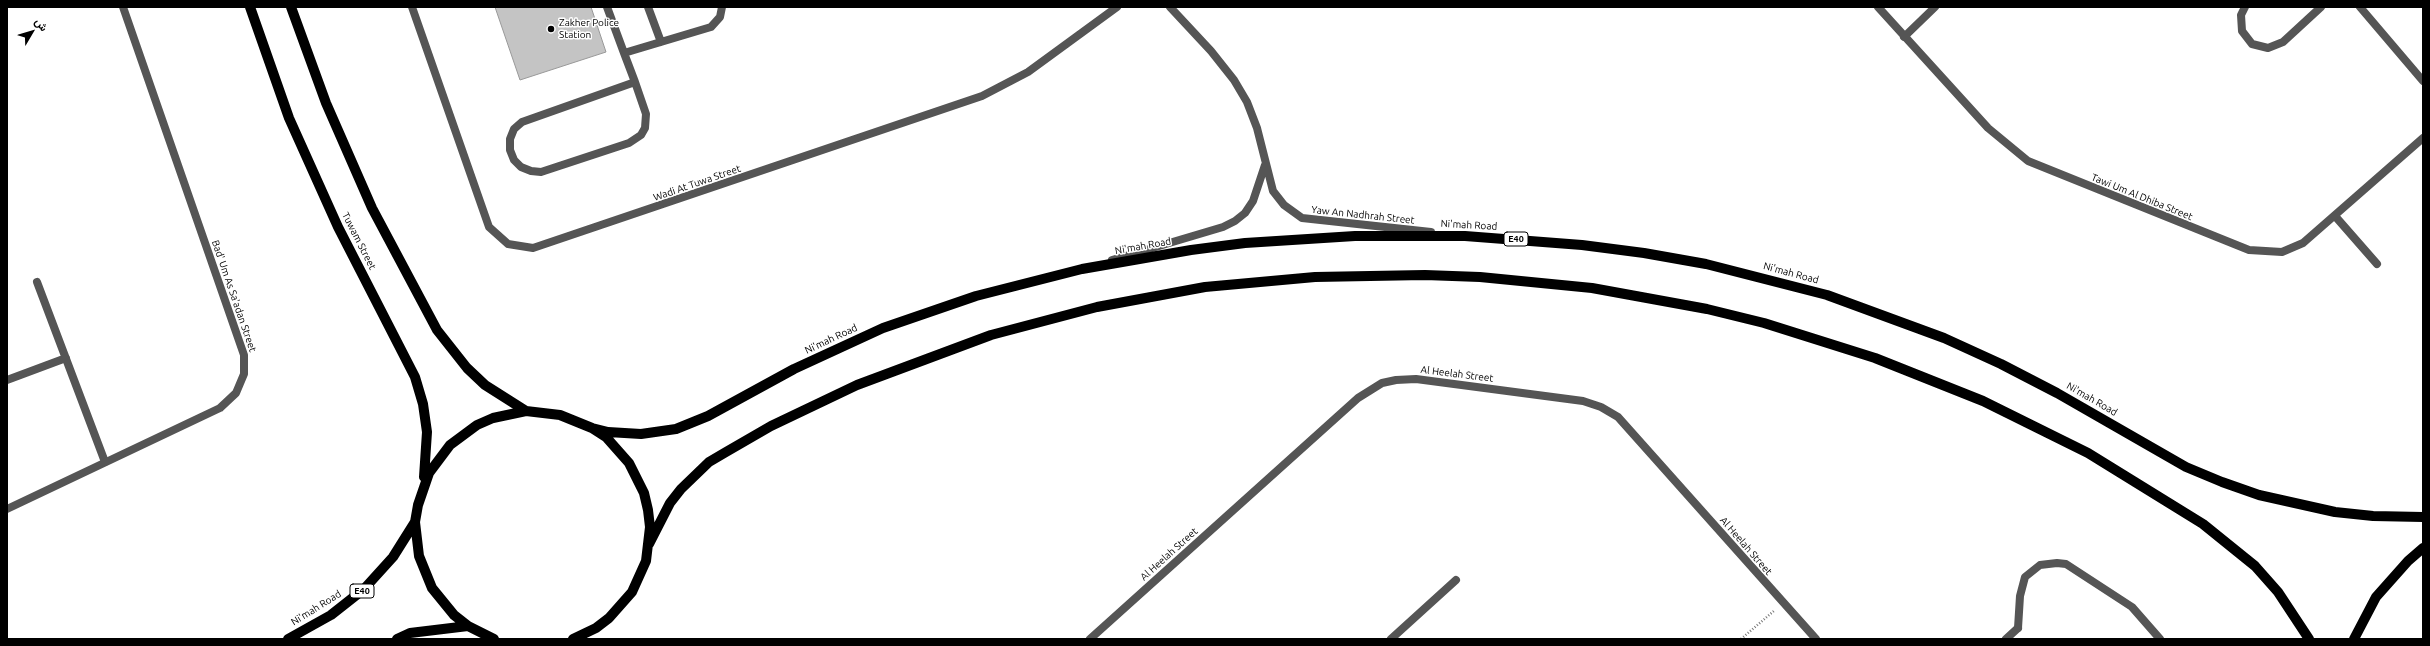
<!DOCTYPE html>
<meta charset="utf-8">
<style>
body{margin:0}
#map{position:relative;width:2430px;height:646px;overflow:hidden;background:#fff;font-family:Ubuntu,Vazirmatn,sans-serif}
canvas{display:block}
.frame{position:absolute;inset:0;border:8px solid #000;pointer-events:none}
.north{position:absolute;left:12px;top:12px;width:40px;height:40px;-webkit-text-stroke:3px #fff;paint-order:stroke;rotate:52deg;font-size:11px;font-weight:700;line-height:16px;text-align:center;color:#000}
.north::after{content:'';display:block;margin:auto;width:14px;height:18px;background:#000;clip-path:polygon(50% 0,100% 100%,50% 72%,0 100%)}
</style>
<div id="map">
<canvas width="2430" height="646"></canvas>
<div class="frame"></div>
<div class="north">ش</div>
</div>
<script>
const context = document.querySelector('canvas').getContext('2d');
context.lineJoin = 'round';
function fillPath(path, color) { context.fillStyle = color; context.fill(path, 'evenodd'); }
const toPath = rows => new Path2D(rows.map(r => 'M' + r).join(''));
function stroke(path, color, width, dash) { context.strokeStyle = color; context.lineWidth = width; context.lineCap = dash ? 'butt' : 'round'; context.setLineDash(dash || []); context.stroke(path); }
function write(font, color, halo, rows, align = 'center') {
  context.font = font + ' Ubuntu,sans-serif'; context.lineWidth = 3; context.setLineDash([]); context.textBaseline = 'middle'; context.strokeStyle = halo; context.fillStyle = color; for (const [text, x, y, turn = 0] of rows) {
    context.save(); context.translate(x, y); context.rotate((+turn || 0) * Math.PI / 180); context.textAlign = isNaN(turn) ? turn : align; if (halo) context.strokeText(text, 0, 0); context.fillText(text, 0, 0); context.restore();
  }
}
const building = toPath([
 [495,7,591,7,606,52,520,80,495,7]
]);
const path = toPath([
 [1741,639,1775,610]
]);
const service = toPath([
 [607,7,624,53,635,82,646,114,645,128,641,135,629,143,541,172,531,171,521,167,514,160,510,150,510,139,514,129,522,122,635,82],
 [648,7,661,42],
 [624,53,711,27,720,17,722,7],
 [2335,216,2377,264],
 [37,282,105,462],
 [7,380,66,358],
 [2018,628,2020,596,2025,577,2040,565,2057,563,2066,564,2132,607,2160,639]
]);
const minor = toPath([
 [412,7,489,227,508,244,533,248,982,96,1028,72,1117,7],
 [1170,7,1211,51,1234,80,1247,102,1257,128,1273,191,1284,205,1302,218,1431,232],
 [1878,7,1988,128,2028,161,2249,250,2282,252,2303,243,2423,138],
 [2245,7,2241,15,2242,31,2252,44,2268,48,2283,42,2321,7],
 [2360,7,2423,81],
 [1904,37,1935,7],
 [1112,260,1223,227,1235,221,1245,213,1253,201,1265,165],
 [7,509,220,408,236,393,244,374,244,355,123,7],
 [1090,639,1358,398,1382,383,1396,380,1416,379,1583,401,1601,407,1618,417,1816,639],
 [1391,639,1456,580],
 [2006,639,2018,628]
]);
const primary = toPath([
 [250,7,289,118,338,227,415,377,423,404,427,432,424,477],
 [291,7,326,103,372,208,437,330,467,368,485,385,526,411],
 [592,428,608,432,641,434,676,429,708,416,794,369,883,328,976,296,1082,269,1191,250,1245,243,1355,236,1465,236,1582,245,1644,253,1706,264,1827,295,1944,338,2001,364,2057,393,2186,467,2222,482,2259,495,2335,512,2373,516,2423,517],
 [649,544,670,503,681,489,709,462,726,452,771,426,857,385,991,335,1097,307,1205,287,1315,277,1425,275,1480,277,1592,288,1707,309,1764,323,1875,358,1983,401,2088,453,2203,524,2255,566,2278,592,2309,639],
 [288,639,331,615,364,589,393,557,415,522],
 [397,639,410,633,468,626],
 [494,639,468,626,454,615,432,588,419,556,415,522,418,505,429,473,450,445,477,425,493,418,526,411,560,415,592,428,606,437,629,463,644,493,648,510,650,527,646,561,632,592,609,618,596,628,573,639],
 [2354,639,2376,597,2408,561,2423,548]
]);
const markers = [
 [551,29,4,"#000"]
];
const shields = [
 [1516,239,24],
 [362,591,24]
];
const shieldNames = [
 ["E40",1516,239],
 ["E40",362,591]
];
const poiNames = [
 ["Zakher Police",559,23],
 ["Station",559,35]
];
const streetNames = [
 ["Wadi At Tuwa Street",697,183,-19],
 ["Tawi Um Al Dhiba Street",2142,197,22],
 ["Yaw An Nadhrah Street",1363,215,6],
 ["Ni'mah Road",1469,225,3],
 ["Tuwam Street",359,241,63],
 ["Ni'mah Road",1143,246,-10],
 ["Ni'mah Road",1791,273,15],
 ["Bad' Um As Sa'adan Street",234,296,71],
 ["Ni'mah Road",831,339,-25],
 ["Al Heelah Street",1457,374,7],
 ["Ni'mah Road",2092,399,30],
 ["Al Heelah Street",1746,546,49],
 ["Al Heelah Street",1169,554,-42],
 ["Ni'mah Road",316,608,-32]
];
fillPath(building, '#c4c4c4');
stroke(building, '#999', 1);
stroke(path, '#777', 2.5, [1, 2]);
stroke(service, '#555', 8);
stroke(minor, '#555', 8);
stroke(primary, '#000', 10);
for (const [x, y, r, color] of markers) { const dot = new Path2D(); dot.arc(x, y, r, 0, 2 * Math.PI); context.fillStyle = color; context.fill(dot); stroke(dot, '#fff', 1.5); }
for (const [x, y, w] of shields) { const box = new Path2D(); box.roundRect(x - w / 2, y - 7, w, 14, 3); context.fillStyle = '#fff'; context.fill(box); stroke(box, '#000', 1); }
write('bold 9px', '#000', null, shieldNames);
write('10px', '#000', '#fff', poiNames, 'left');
write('10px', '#000', '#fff', streetNames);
</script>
